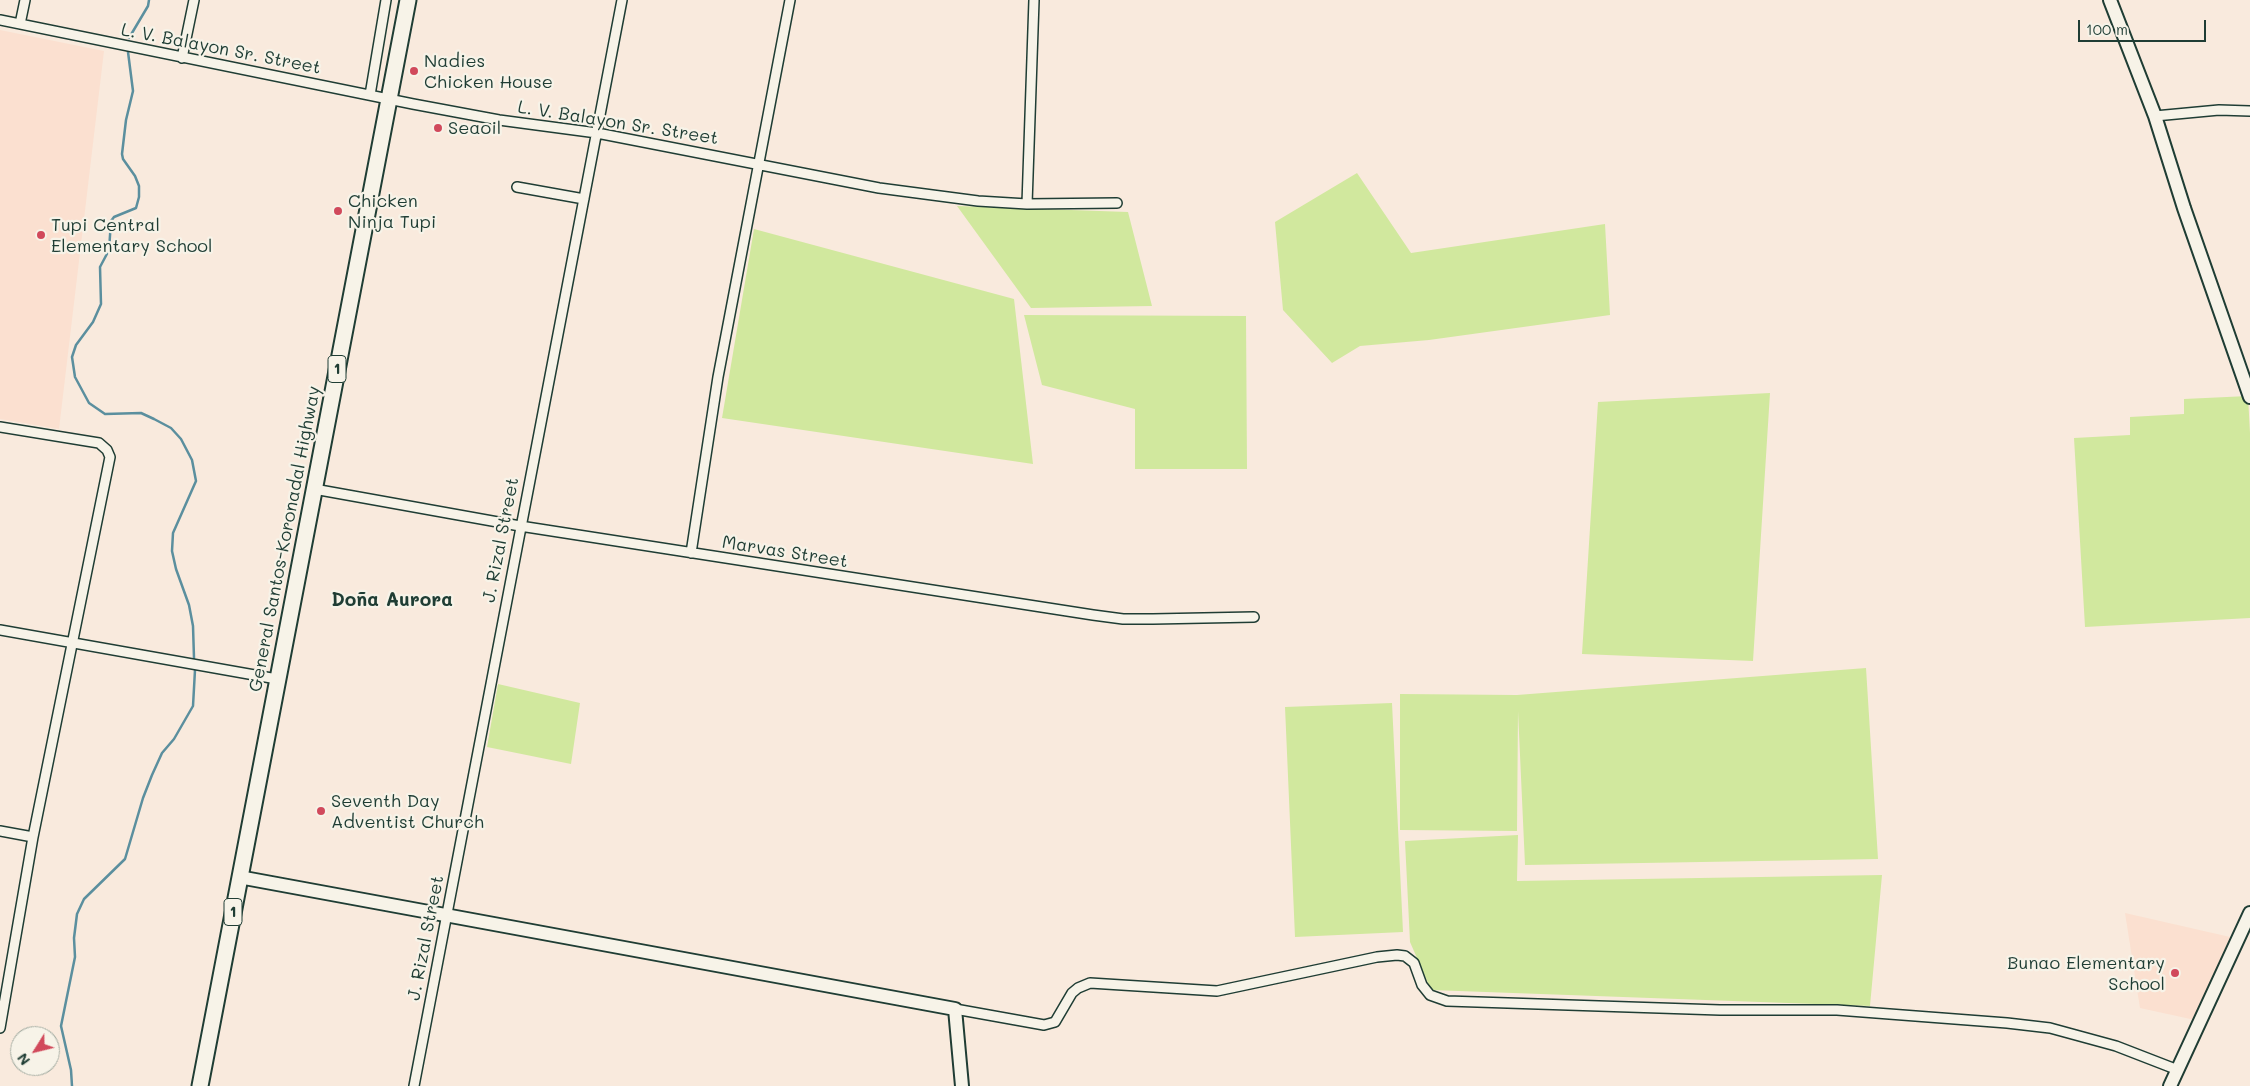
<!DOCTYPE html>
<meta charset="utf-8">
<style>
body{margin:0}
#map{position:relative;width:2250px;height:1086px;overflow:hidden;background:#f9eadd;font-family:Mali,sans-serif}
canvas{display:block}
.north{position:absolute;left:10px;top:1026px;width:50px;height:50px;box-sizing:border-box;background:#f7f3e8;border:1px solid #a1aaa0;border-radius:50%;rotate:234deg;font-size:14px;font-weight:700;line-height:20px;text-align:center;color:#1f3d34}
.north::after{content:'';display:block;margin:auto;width:18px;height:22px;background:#d1495b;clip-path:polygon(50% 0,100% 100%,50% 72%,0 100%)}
.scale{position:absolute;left:2078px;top:20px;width:128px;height:22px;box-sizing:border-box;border:2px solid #1f3d34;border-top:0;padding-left:6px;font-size:15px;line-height:18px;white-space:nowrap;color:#1f3d34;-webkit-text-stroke:4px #f7f3e8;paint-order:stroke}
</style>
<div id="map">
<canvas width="2250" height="1086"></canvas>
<div class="north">N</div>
<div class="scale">100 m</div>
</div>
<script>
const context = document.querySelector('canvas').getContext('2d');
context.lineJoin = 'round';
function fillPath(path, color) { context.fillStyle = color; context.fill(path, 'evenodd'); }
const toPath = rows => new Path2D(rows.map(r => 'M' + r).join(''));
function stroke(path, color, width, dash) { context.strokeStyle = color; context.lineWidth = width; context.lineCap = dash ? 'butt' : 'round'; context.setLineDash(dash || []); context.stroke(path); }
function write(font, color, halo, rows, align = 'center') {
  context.font = font + ' Mali,sans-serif'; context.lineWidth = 4.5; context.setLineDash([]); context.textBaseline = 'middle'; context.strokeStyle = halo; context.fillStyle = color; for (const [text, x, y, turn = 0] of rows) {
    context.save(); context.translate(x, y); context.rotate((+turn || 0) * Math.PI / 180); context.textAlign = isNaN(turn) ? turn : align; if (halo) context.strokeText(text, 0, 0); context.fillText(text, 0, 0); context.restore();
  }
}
const built = toPath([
 [0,30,104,51,59,429,0,419],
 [2125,913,2230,937,2195,1020,2140,1008]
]);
const green = toPath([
 [1357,173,1411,253,1605,224,1610,315,1429,340,1360,346,1332,363,1283,310,1275,222],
 [957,206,1128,212,1152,306,1031,308],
 [754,229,1014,299,1033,464,722,418],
 [1024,315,1246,316,1247,469,1135,469,1135,409,1042,385],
 [1770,393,1753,661,1582,654,1598,402],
 [2248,396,2250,433,2250,618,2085,627,2074,438,2130,435,2130,417,2184,414,2184,399],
 [1866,668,1878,859,1525,865,1518,711,1517,831,1400,830,1400,694,1517,695],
 [498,684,580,703,571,764,487,747],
 [1392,703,1403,932,1295,937,1285,707],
 [1518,835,1517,881,1882,875,1870,1006,1431,990,1410,942,1405,841]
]);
const stream = toPath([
 [129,38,148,6,149,0],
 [128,52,133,91,126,120,122,154,123,159,135,176,139,186,139,197,136,208,114,217,111,221,109,250,100,267,101,304,93,322,76,345,72,357,75,377,89,403,105,414,141,413,154,419,171,428,181,439,192,460,196,481,173,533,172,551,176,569,189,605,193,626,194,658],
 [72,1086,71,1070,61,1026,75,957,74,938,77,914,84,899,125,859,143,798,152,775,162,753,174,739,193,706,195,670]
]);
const street = toPath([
 [0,20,413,104,499,120,597,133,879,188,978,201,1027,204,1117,203],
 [20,24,25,0],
 [182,58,194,0],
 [370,95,386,0],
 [2155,116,2219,110,2250,111],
 [517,187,584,199],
 [1027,204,1034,0],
 [0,427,99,443,107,450,110,457,33,837,0,1028],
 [314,489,520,526,1093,615,1123,619,1153,619,1254,617],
 [691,553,718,377,790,0],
 [0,630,277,679],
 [0,831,33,837],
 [955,1009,1044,1025,1055,1022,1072,993,1078,988,1090,983,1217,991,1377,957,1397,955,1405,956,1414,963,1422,985,1430,995,1447,1001,1720,1010,1837,1010,2007,1023,2050,1028,2116,1046,2178,1070],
 [414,1086,622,0]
]);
const secondary = toPath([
 [2110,0,2155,116,2184,208,2250,397],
 [239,877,955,1009,962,1086],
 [2170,1086,2250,913]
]);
const highway = toPath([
 [200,1086,408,0]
]);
const markers = [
 [414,71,5,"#d1495b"],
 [438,128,5,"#d1495b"],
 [338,211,5,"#d1495b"],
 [41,235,5,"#d1495b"],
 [321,811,5,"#d1495b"],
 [2175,973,5,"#d1495b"]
];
const shields = [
 [337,369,18],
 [233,912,18]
];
const shieldNames = [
 ["1",337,369],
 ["1",233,912]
];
const streetNames = [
 ["L. V. Balayon Sr. Street",221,49,11],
 ["L. V. Balayon Sr. Street",618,123,9],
 ["General Santos-Koronadal Highway",285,539,-79],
 ["J. Rizal Street",501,540,-79],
 ["Marvas Street",785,552,9],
 ["J. Rizal Street",426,938,-79]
];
const poiNames = [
 ["Nadies",424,61],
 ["Chicken House",424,82],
 ["Seaoil",448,128],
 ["Chicken",348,201],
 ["Ninja Tupi",348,222],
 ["Tupi Central",51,225],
 ["Elementary School",51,246],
 ["Seventh Day",331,801],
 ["Adventist Church",331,822],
 ["Bunao Elementary",2165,963,"right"],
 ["School",2165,984,"right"]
];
const neighbourhoodNames = [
 ["Doña Aurora",392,600]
];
fillPath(built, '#fbe0d0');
fillPath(green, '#d1e89e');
stroke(stream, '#5b8f9e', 2.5);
stroke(street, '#1f3d34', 12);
stroke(secondary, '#1f3d34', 16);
stroke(highway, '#1f3d34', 19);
stroke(street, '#f7f3e8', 9);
stroke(secondary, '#f7f3e8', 12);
stroke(highway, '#f7f3e8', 15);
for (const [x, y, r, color] of markers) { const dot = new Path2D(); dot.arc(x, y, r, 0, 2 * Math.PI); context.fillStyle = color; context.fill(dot); stroke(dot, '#f7f3e8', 2); }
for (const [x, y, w] of shields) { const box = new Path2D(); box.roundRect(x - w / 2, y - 13.5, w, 27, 4); context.fillStyle = '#f7f3e8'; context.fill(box); stroke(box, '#1f3d34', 1); }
write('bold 16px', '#1f3d34', null, shieldNames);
write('18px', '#1f3d34', '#f7f3e8', streetNames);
write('18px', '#1f3d34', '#f7f3e8', poiNames, 'left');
write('bold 19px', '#1f3d34', '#f7f3e8', neighbourhoodNames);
</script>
